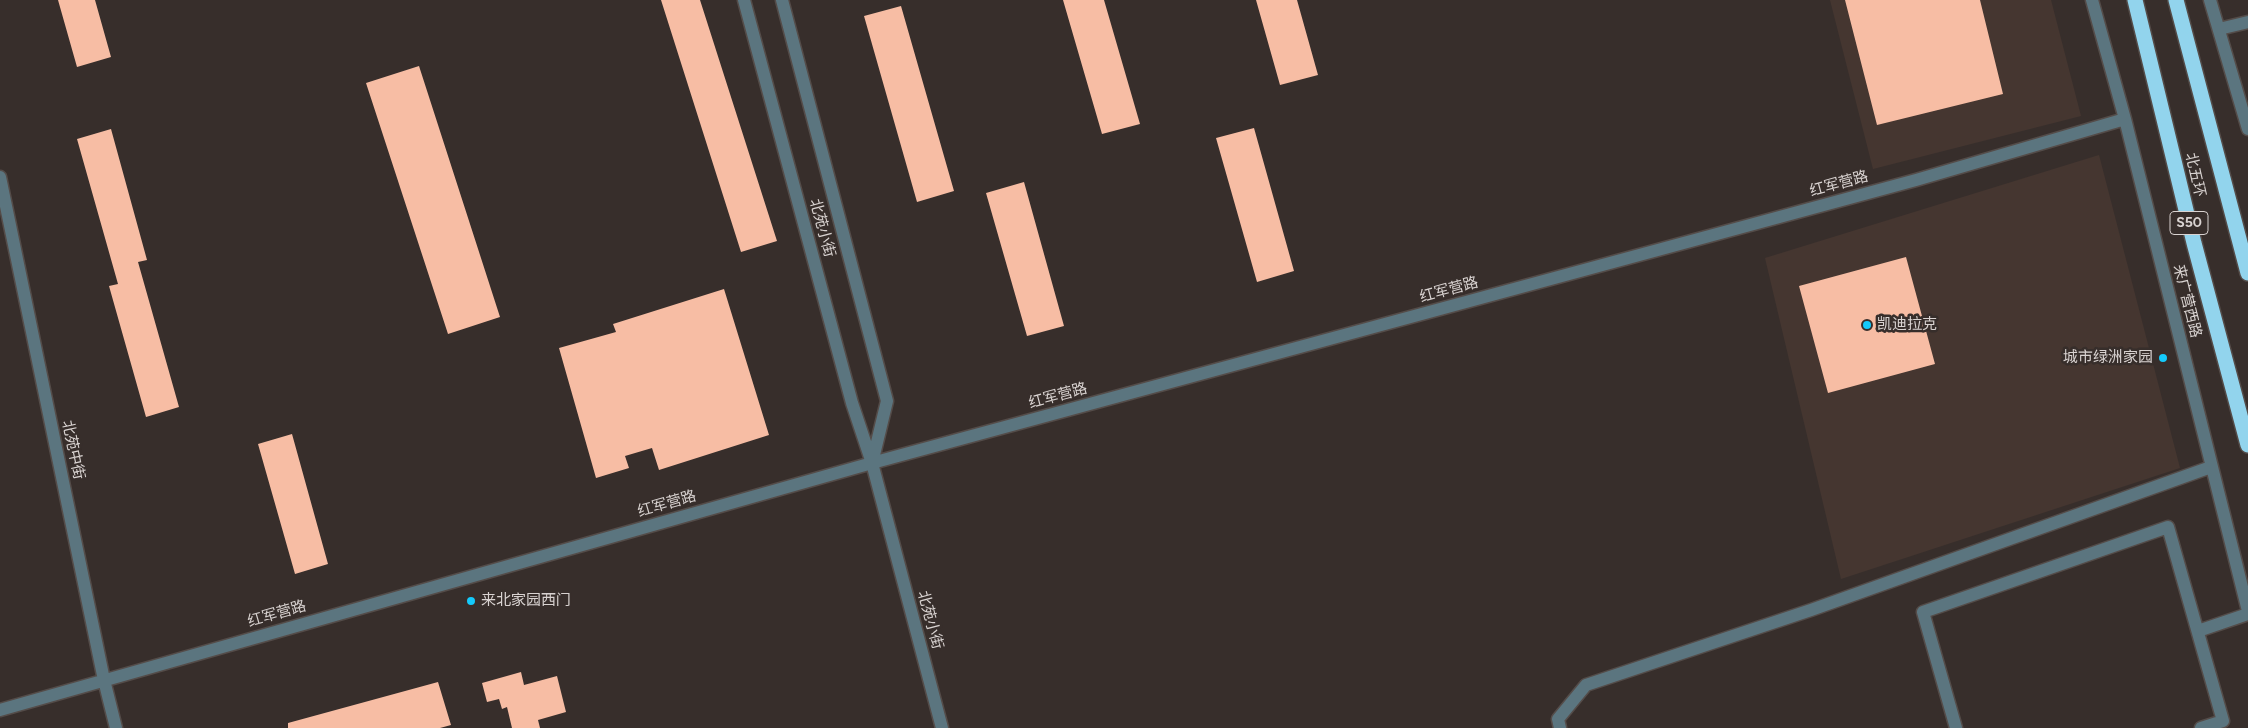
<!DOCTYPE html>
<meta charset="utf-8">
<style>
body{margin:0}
canvas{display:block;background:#372e2b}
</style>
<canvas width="2248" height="728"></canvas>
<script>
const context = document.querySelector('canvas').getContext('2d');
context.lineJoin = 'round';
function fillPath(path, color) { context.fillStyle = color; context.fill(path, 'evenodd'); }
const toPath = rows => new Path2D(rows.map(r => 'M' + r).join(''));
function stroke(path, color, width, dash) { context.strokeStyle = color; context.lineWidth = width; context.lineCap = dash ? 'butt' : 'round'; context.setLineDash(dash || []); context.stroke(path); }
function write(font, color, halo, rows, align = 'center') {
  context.font = font + ' Figtree,"Noto Sans SC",sans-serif'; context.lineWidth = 5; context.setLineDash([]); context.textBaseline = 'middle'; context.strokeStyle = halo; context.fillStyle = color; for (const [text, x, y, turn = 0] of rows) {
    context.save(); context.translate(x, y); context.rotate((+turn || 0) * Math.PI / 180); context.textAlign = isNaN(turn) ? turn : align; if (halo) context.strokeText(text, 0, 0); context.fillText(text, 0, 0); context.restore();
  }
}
const built = toPath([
 [1830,0,2051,0,2081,116,1873,169],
 [2099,155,2180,468,1841,579,1765,258]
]);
const building = toPath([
 [58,0,95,0,111,57,77,67],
 [661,0,700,0,777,241,741,252],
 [1063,0,1104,0,1140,124,1102,134],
 [1256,0,1297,0,1318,75,1280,85],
 [1845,0,1980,0,2003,94,1877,125],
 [901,6,954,191,917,202,864,16],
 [419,66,500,317,448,334,366,83],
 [1254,128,1294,271,1257,282,1216,138],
 [111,129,147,260,138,262,179,407,146,417,109,286,118,284,77,139],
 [1024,182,1064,326,1027,336,986,193],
 [1906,257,1935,364,1828,393,1799,286],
 [724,289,769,435,659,470,652,448,625,456,629,468,596,478,559,348,616,332,613,324],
 [292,434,328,564,295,574,258,444],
 [521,672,524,685,557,676,566,712,538,720,540,728,512,728,507,707,502,709,499,699,487,702,482,683],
 [438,682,451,725,440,728,288,728,288,723]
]);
const minor = toPath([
 [744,0,852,403,872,463,942,728],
 [782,0,887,401,872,463],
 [2092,0,2125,119,2248,611],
 [2210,0,2248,129],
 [2219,29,2248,22],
 [0,177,104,680,116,728],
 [2198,631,2248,614],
 [0,710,872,463,1916,180,2125,119],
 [1560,728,1558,719,1586,685,1811,610,2211,467],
 [1956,728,1923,612,2168,527,2223,721,2201,728]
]);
const highway = toPath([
 [2135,0,2194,243,2248,445],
 [2176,0,2248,273]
]);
const markers = [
 [1867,325,5,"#14cafb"],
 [2163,358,5,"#14cafb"],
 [471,601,5,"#14cafb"]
];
const shields = [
 [2189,223,38]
];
const shieldNames = [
 ["S50",2189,223]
];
const streetNames = [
 ["北五环",2195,175,77],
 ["红军营路",1839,184,-15],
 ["北苑小街",822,228,75],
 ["红军营路",1449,290,-15],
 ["来广营西路",2187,301,76],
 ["红军营路",1058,396,-15],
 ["北苑中街",73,450,78],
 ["红军营路",667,504,-16],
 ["红军营路",277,614,-16],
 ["北苑小街",930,620,75]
];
const poiNames = [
 ["凯迪拉克",1877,325],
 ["城市绿洲家园",2153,358,"right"],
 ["来北家园西门",481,601]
];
fillPath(built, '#453630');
fillPath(building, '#f7bda4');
stroke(minor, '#544c49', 15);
stroke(highway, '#544c49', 18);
stroke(minor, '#5b757f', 12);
stroke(highway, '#92d4ed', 15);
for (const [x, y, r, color] of markers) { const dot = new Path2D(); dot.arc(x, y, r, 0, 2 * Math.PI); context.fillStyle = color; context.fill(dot); stroke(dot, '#372e2b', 2); }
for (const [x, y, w] of shields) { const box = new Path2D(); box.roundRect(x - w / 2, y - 11.5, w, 23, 4); context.fillStyle = '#372e2b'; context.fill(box); stroke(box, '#d9d3d1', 1); }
write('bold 14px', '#d9d3d1', null, shieldNames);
write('15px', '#d9d3d1', '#372e2b', streetNames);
write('15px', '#d9d3d1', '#372e2b', poiNames, 'left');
</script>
